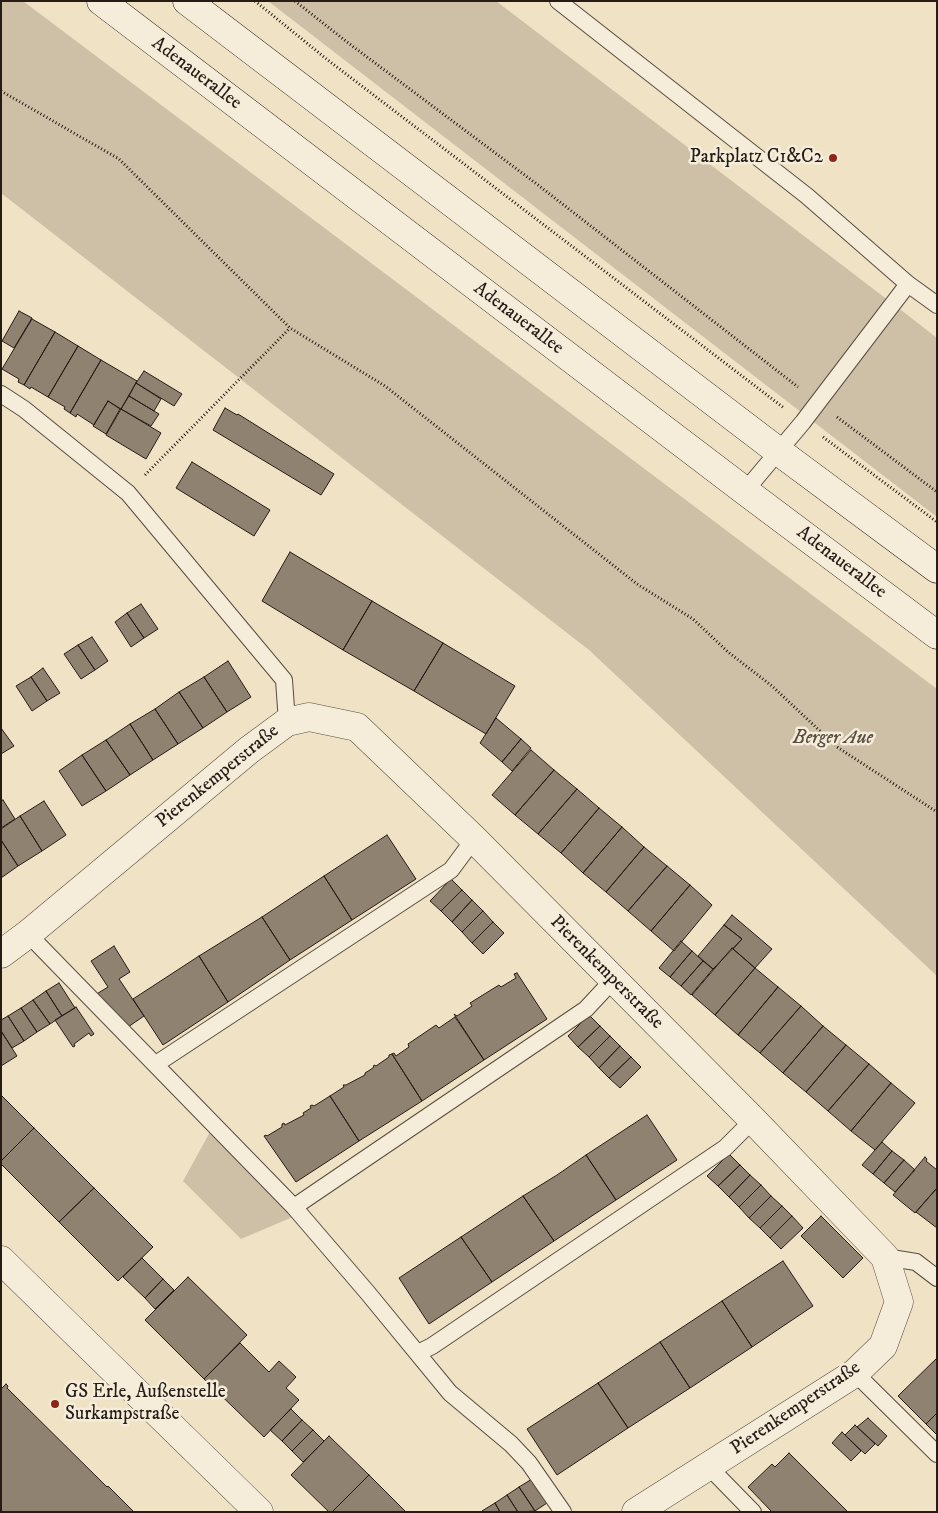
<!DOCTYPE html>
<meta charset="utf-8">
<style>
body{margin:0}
#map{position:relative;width:938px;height:1513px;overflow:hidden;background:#f0e2c5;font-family:"IM FELL DW Pica",serif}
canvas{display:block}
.frame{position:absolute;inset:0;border:2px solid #271b16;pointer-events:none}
</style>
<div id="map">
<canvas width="938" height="1513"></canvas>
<div class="frame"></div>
</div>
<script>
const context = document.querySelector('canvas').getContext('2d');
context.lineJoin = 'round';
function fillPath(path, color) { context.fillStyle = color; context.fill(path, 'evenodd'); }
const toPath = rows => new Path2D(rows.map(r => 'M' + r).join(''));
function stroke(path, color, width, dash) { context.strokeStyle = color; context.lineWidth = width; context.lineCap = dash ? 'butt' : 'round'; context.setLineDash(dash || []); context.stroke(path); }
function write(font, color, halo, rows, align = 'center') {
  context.font = font + ' "IM FELL DW Pica",serif'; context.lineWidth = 5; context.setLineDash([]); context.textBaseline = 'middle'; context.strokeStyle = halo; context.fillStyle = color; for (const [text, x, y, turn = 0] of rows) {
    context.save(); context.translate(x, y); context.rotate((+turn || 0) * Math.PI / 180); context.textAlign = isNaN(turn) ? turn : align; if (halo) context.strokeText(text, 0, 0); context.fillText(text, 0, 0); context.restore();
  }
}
const green = toPath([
 [1,1,23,1,937,689,937,976,589,650,1,193],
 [268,1,496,1,901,310,937,338,937,517],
 [210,1132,295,1216,241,1239,183,1181]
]);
const building = toPath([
 [19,311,32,318,14,348,2,341,19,311],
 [32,319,55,332,24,385,18,382,19,379,2,369,32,319],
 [55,332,78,346,48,397,31,387,30,389,24,385,55,332],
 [78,346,101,360,70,413,64,409,65,407,48,397,78,346],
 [101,360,137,381,121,409,108,401,94,425,77,414,76,417,70,413,101,360],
 [144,371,182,394,174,406,136,383,144,371],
 [136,383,161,399,154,411,129,396,136,383],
 [129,396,159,414,151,426,121,409,129,396],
 [108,401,120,409,106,434,93,426,108,401],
 [225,408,237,415,238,414,334,474,321,495,213,430,225,408],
 [121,409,161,433,146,459,106,435,121,409],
 [192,462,270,510,254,536,176,488,192,462],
 [290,552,372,601,343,650,262,601,290,552],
 [372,601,443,643,414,691,343,650,372,601],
 [141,604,158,629,144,638,127,613,141,604],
 [127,613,144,638,131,647,115,622,127,613],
 [92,637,108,661,95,670,78,645,92,637],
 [443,643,515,686,486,734,414,691,443,643],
 [78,645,95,670,81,679,64,654,78,645],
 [228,661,251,697,227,712,204,677,228,661],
 [43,668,60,693,47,701,31,677,43,668],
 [31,677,47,701,32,711,16,686,31,677],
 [204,677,227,712,203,728,179,692,204,677],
 [179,692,203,728,178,744,155,709,179,692],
 [155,709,178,744,153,760,130,724,155,709],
 [496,718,521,739,502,762,480,743,496,718],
 [130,724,153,760,130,775,106,740,130,724],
 [1,728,14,746,1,754,1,728],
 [521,739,531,748,512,771,502,762,521,739],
 [106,740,130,775,106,791,82,755,106,740],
 [531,750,554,770,515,815,492,795,531,750],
 [82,755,106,791,82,806,59,771,82,755],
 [554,770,577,789,538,834,515,815,554,770],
 [577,789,599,808,561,853,538,834,577,789],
 [3,800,15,819,1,828,1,801,3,800],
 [44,801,66,835,42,851,20,816,44,801],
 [599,808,622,827,583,873,561,853,599,808],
 [20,816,42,851,18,866,1,840,1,829,20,816],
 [622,827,644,847,606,892,583,873,622,827],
 [387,835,416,879,352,920,324,876,387,835],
 [1,840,18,866,1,878,1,840],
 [644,847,667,866,628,911,606,892,644,847],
 [667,866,690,885,651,931,628,911,667,866],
 [324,876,352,920,290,960,262,917,324,876],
 [451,879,462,890,441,911,430,901,451,879],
 [690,885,712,905,674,951,651,931,690,885],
 [462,890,472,900,452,922,441,911,462,890],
 [472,900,483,911,462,932,452,922,472,900],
 [483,911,493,922,472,943,462,932,483,911],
 [732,915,772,949,755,968,733,949,742,939,724,925,732,915],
 [262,917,290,960,228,1002,199,956,262,917],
 [493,922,504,933,483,954,472,943,493,922],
 [724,925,742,939,713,969,698,956,724,925],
 [681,941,692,951,670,977,659,968,681,941],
 [114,946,130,972,119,979,144,1016,128,1027,95,995,108,987,91,961,114,946],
 [732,948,755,968,715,1015,692,995,732,948],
 [692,951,703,961,681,986,670,977,692,951],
 [199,956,228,1002,163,1045,133,999,199,956],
 [703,961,713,969,691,995,681,986,703,961],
 [755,968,778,987,738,1035,715,1015,755,968],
 [517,973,547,1019,484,1060,454,1014,457,1016,472,1006,470,1003,499,985,501,987,516,978,514,974,517,973],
 [59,983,75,1008,62,1016,46,991,59,983],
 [778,987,801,1006,760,1053,738,1035,778,987],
 [46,991,62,1016,50,1024,33,1000,46,991],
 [33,1000,50,1024,37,1032,21,1008,33,1000],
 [801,1006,823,1026,783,1073,760,1053,801,1006],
 [76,1007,94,1034,91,1036,89,1033,74,1044,75,1046,73,1047,55,1020,76,1007],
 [21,1008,37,1032,24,1041,8,1016,21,1008],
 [589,1015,600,1026,578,1047,568,1036,589,1015],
 [8,1016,24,1041,12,1048,1,1031,1,1020,8,1016],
 [455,1017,484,1060,422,1101,392,1054,394,1053,396,1056,409,1047,408,1044,436,1025,439,1028,455,1017],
 [600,1026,610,1036,589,1057,578,1047,600,1026],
 [823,1026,846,1045,806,1092,783,1073,823,1026],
 [1,1031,17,1056,1,1066,1,1031],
 [610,1036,620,1046,599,1068,589,1057,610,1036],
 [846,1045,869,1064,828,1111,806,1092,846,1045],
 [620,1046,631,1057,609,1078,599,1068,620,1046],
 [392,1054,422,1101,359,1141,330,1096,344,1087,343,1085,346,1085,365,1075,365,1073,373,1068,374,1065,376,1066,389,1057,389,1055,392,1054],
 [631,1057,641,1067,620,1088,609,1078,631,1057],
 [869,1064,891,1083,851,1131,828,1111,869,1064],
 [891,1083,915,1103,875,1150,851,1131,891,1083],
 [1,1095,34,1128,1,1161,1,1095],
 [330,1096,359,1141,296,1182,264,1136,266,1135,267,1136,282,1127,282,1124,284,1123,285,1125,304,1115,303,1113,311,1108,310,1106,312,1105,314,1106,330,1096],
 [647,1115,677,1160,616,1200,586,1155,647,1115],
 [34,1128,94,1188,59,1222,1,1164,1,1161,34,1128],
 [882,1142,892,1151,873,1174,862,1165,882,1142],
 [892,1151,904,1160,884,1183,873,1174,892,1151],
 [729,1154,740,1165,718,1186,707,1176,729,1154],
 [586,1155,616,1200,554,1241,523,1196,557,1175,586,1155],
 [925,1157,927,1159,926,1161,937,1170,937,1188,915,1213,893,1195,925,1157],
 [904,1160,915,1170,895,1192,884,1183,904,1160],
 [740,1165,750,1175,729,1197,718,1186,740,1165],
 [750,1175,761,1185,739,1207,729,1197,750,1175],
 [761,1185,771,1196,749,1218,739,1207,761,1185],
 [94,1188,153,1247,118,1281,59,1222,94,1188],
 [937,1188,937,1228,916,1212,937,1188],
 [523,1196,554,1241,492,1282,461,1237,523,1196],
 [771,1196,782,1206,760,1228,749,1218,771,1196],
 [782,1206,792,1216,770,1238,760,1228,782,1206],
 [792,1216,803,1228,781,1249,770,1238,792,1216],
 [821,1216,863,1258,843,1278,801,1236,821,1216],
 [461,1237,492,1282,429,1324,399,1278,461,1237],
 [142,1258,163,1279,145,1298,123,1277,142,1258],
 [783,1261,813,1306,752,1347,722,1301,783,1261],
 [188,1277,247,1335,204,1379,145,1320,188,1277],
 [163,1279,174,1290,155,1309,145,1298,163,1279],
 [722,1301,752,1347,690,1388,660,1342,722,1301],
 [660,1342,690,1388,628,1428,598,1383,660,1342],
 [240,1343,269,1372,279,1361,296,1377,286,1388,299,1400,264,1437,204,1379,240,1343],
 [937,1358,937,1413,926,1424,898,1396,937,1358],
 [598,1383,628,1428,557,1475,527,1429,598,1383],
 [6,1384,8,1386,7,1388,107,1487,108,1486,134,1512,1,1512,1,1389,6,1384],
 [291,1409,302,1420,282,1441,270,1430,291,1409],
 [937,1413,937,1435,926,1424,937,1413],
 [868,1418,887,1436,878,1446,857,1427,868,1418],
 [302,1420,313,1430,292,1451,282,1441,302,1420],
 [855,1425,875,1444,865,1454,845,1435,855,1425],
 [313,1430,324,1441,303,1462,292,1451,313,1430],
 [842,1432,861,1451,851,1461,832,1443,842,1432],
 [329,1436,369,1475,332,1512,329,1512,291,1475,329,1436],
 [789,1453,848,1512,772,1512,748,1487,772,1464,775,1467,789,1453],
 [369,1475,406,1512,332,1512,369,1475],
 [532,1479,547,1503,535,1511,519,1487,532,1479],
 [519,1487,535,1511,518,1512,507,1495,519,1487],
 [507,1495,518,1512,500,1512,495,1503,507,1495],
 [495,1503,500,1512,483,1512,482,1511,495,1503]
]);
const path = toPath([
 [255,1,329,61,784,408],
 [295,1,347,42,538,185,798,387],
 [1,91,119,159,290,328,385,386,637,584,693,619,728,652,772,686,837,747,937,812],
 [837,417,937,492],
 [823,437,937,522],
 [145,475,290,328]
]);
const lane = toPath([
 [558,1,807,196,908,284,937,305],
 [1,394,24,409,128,493,284,680,287,722],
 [745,491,803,422,908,284],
 [28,934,294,1207,367,1292,450,1393,511,1444,529,1463,563,1512],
 [156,1064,451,870,474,839],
 [294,1207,586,1009,613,980],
 [885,1257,916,1262,937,1278],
 [418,1353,432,1346,725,1148,753,1120],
 [855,1373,937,1454],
 [709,1467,753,1512]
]);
const street = toPath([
 [1,954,28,934,249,750,287,722,309,717,357,727,474,839,753,1120,885,1257,899,1302,883,1346,855,1373,636,1512],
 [1,1260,259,1512]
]);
const secondary = toPath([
 [101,1,745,491,937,635],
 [187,1,778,451,937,569]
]);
const markers = [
 [833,158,5,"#8f2418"],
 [55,1404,5,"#8f2418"]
];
const streetNames = [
 ["Adenauerallee",196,74,37],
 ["Adenauerallee",518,319,37],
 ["Adenauerallee",841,563,37],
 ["Pierenkemperstraße",218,777,-39],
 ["Pierenkemperstraße",606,973,45],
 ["Pierenkemperstraße",796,1409,-34]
];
const poiNames = [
 ["Parkplatz C1&C2",823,158],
 ["GS Erle, Außenstelle",65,1393,"left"],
 ["Surkampstraße",65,1415,"left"]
];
const parkNames = [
 ["Berger Aue",833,739]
];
fillPath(green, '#cec0a7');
fillPath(building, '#908271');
stroke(building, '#271b16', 1);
stroke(lane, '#594d42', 18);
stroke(street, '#594d42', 29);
stroke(secondary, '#271b16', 29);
stroke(path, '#271b16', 3, [1, 2.5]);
stroke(lane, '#f5ecd9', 16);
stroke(street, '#f5ecd9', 28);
stroke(secondary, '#f5ecd9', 28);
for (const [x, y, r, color] of markers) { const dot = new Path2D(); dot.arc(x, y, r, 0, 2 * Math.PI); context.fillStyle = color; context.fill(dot); stroke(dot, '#f5ecd9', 2); }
write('19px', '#271b16', '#f5ecd9', streetNames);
write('19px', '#271b16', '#f5ecd9', poiNames, 'right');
write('italic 19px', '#594d42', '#f5ecd9', parkNames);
</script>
